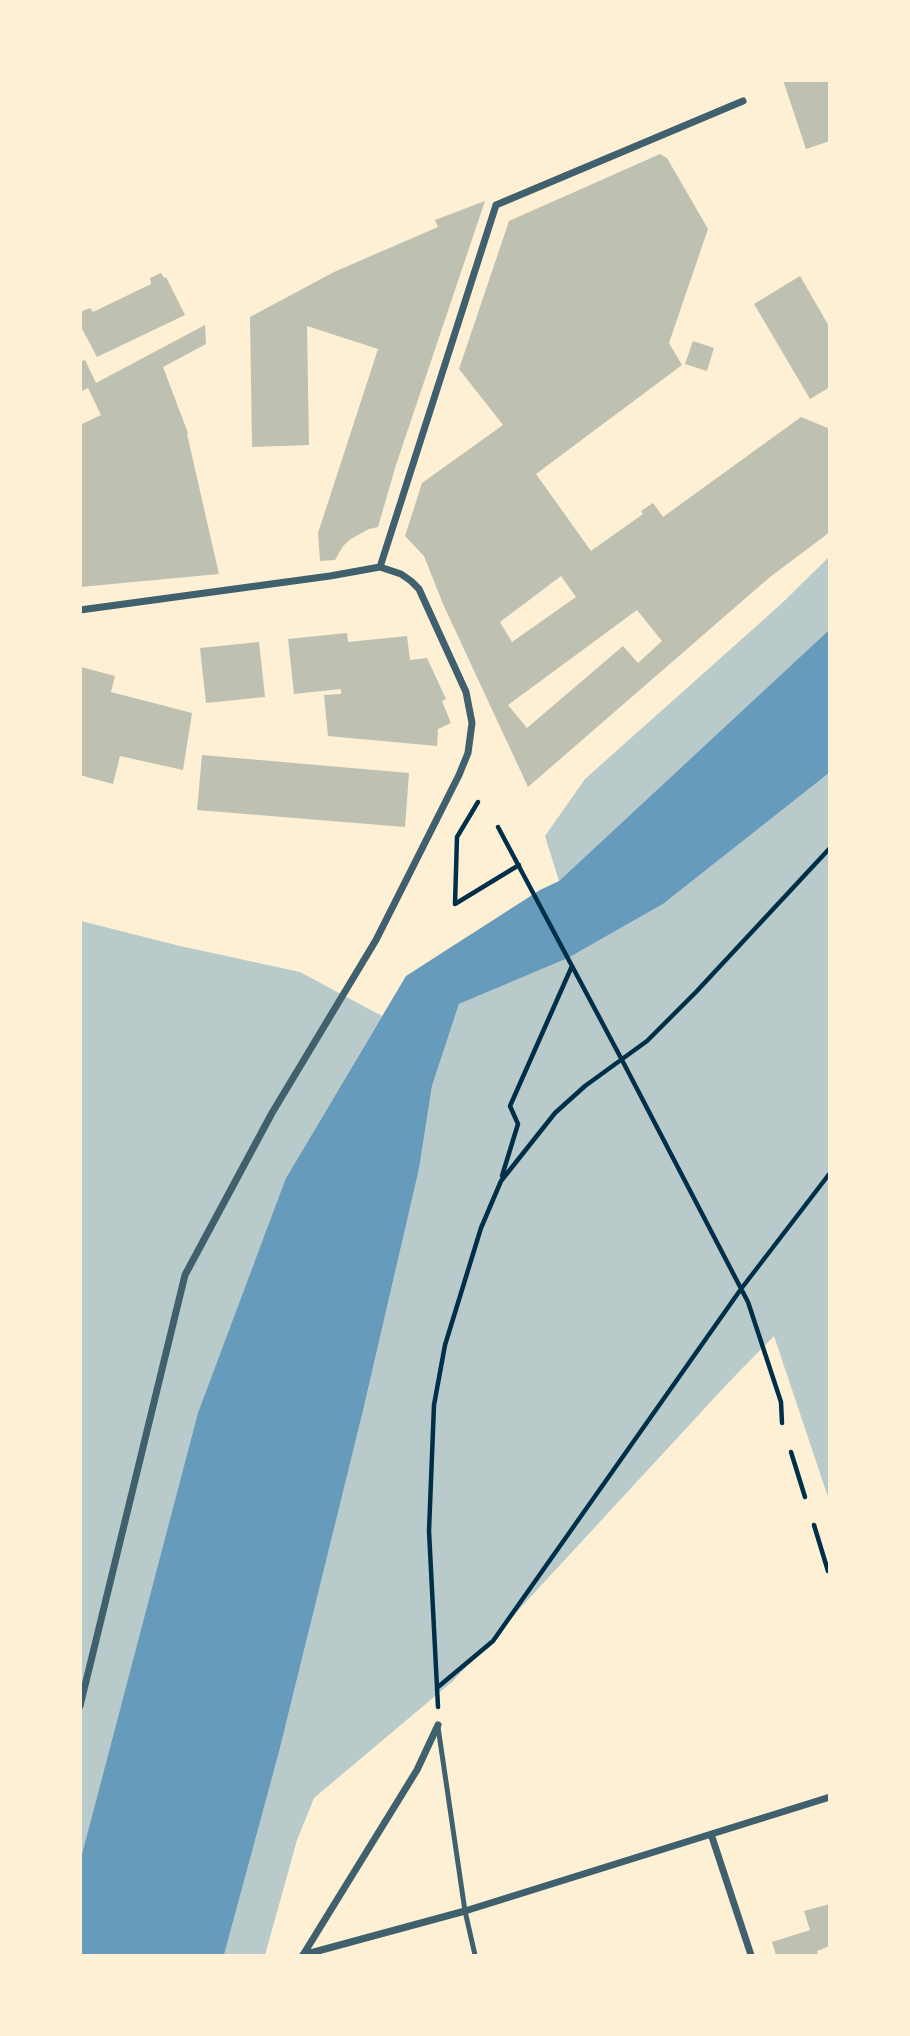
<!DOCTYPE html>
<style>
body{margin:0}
#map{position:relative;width:910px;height:2036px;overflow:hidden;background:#fdf0d5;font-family:Jost,sans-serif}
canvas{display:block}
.frame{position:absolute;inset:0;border:82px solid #fdf0d5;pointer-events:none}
</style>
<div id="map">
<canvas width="910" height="2036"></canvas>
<div class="frame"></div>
</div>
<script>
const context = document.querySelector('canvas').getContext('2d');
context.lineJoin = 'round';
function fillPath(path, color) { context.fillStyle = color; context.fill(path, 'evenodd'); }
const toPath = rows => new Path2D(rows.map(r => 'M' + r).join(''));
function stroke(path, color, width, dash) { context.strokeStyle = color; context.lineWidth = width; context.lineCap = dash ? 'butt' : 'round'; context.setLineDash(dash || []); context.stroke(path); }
const green = toPath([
 [829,557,829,630,559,881,545,836,585,779,780,605],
 [829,773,829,1500,774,1336,728,1383,453,1681,314,1798,297,1840,265,1955,224,1955,279,1752,362,1415,419,1169,432,1086,459,1004,568,958,663,904],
 [81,921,180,946,300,972,382,1016,286,1178,81,1862]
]);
const water = toPath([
 [829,630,829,773,663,904,568,958,459,1004,432,1086,419,1169,362,1415,279,1752,224,1955,81,1955,80,1862,198,1413,286,1178,406,976,540,890,559,881]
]);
const building = toPath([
 [783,80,830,80,830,141,806,149],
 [660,154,667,158,708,229,669,343,682,365,536,474,591,551,643,514,641,511,653,503,663,517,801,417,830,429,830,532,770,577,528,787,443,604,424,556,405,536,422,483,503,425,459,369,509,221],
 [561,576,576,597,512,642,500,622],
 [637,610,662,641,638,663,623,646,527,728,508,705],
 [485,201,396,465,378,527,369,529,351,539,343,546,335,560,320,561,318,533,378,349,307,326,309,445,252,447,250,317,334,272,438,227,435,220],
 [161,273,164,278,166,277,185,315,97,357,80,325,80,312,90,308,93,312,151,284,150,278],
 [800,276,830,328,830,387,810,399,754,304],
 [205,325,206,344,163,367,188,433,187,434,219,574,80,587,80,425,101,415,88,388,80,392,80,362,85,360,96,383],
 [693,341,714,348,707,371,685,364],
 [347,633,348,642,407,636,410,660,427,658,446,699,442,701,451,723,438,729,437,746,328,736,324,695,341,694,341,689,294,694,288,639],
 [259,642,265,697,206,703,200,648],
 [81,667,115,676,111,692,192,713,183,770,120,756,113,784,80,775],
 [202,755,409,773,405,827,197,810],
 [830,1904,830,1946,817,1951,818,1955,776,1955,772,1942,810,1930,804,1911]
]);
const path = toPath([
 [478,802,457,837,455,904,519,865],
 [498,827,622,1060,748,1302,781,1402,782,1423],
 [502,1176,518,1124,510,1106,572,966],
 [791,1452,805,1497],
 [814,1525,828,1571],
 [438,1687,493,1641,741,1289,830,1173],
 [438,1707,429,1531,434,1405,445,1345,481,1228,501,1181,555,1113,585,1086,647,1041,696,992,830,848]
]);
const service = toPath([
 [438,1727,465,1911,475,1955]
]);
const minor = toPath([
 [380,567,496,205,743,101],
 [80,610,330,576,380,567,401,574,411,581,419,589,466,692,472,723,468,753,459,775,376,940,272,1113,185,1275,80,1706],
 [711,1834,751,1955],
 [303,1955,465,1911,830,1797],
 [303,1955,417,1770,438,1725]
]);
fillPath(green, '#b9caca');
fillPath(water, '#669bbc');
fillPath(building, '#bec0b2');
stroke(path, '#003049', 4.5);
stroke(service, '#3f606c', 5);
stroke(minor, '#3f606c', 7);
</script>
